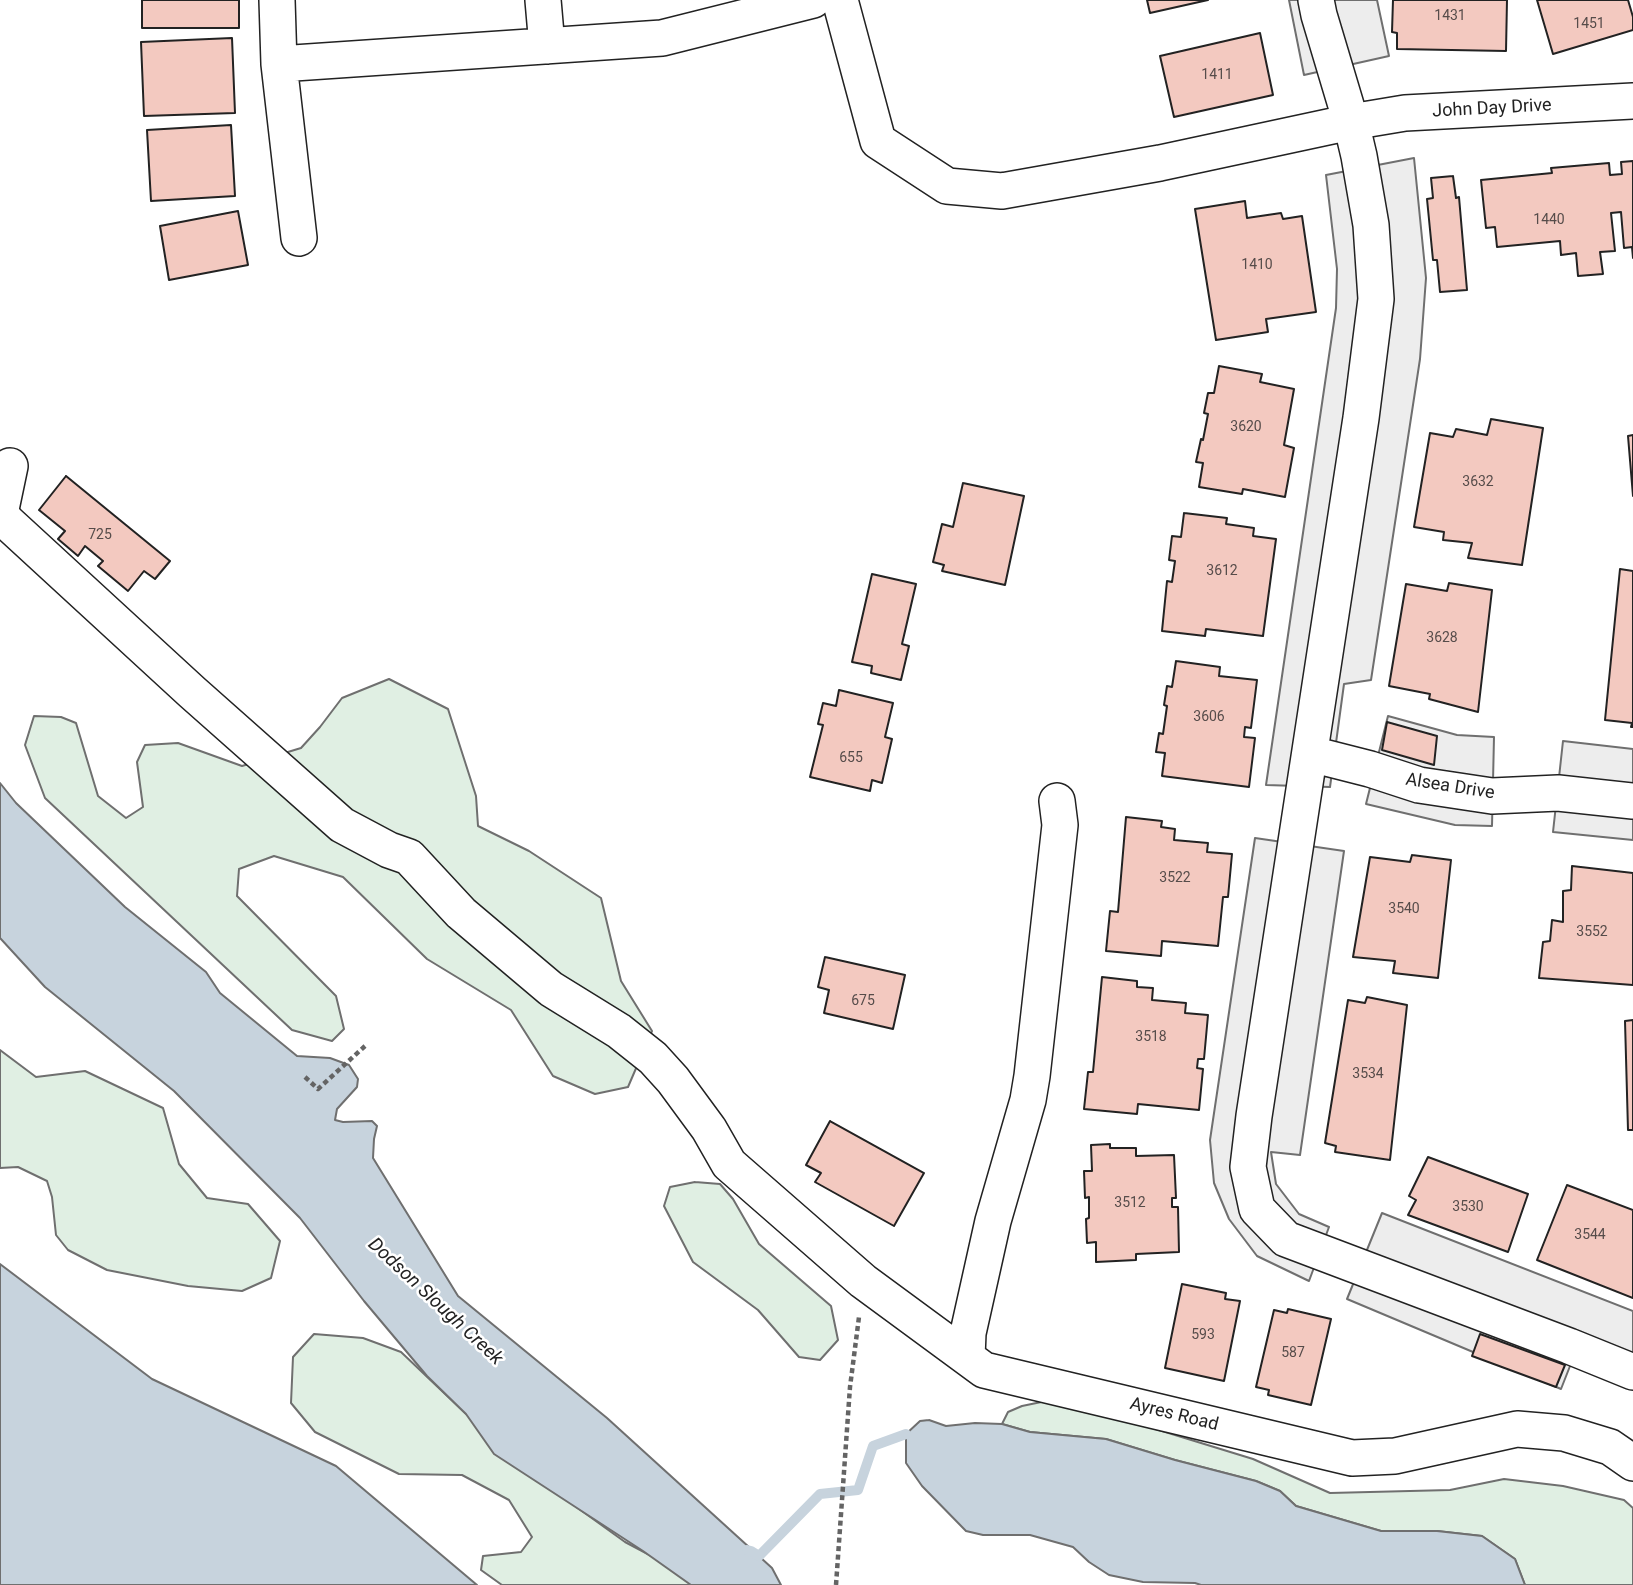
<!DOCTYPE html>
<style>
body{margin:0}
canvas{display:block;background:#fff}
</style>
<canvas width="1633" height="1585"></canvas>
<script>
const context = document.querySelector('canvas').getContext('2d');
context.lineJoin = 'round';
function fillPath(path, color) { context.fillStyle = color; context.fill(path, 'evenodd'); }
const toPath = rows => new Path2D(rows.map(r => 'M' + r).join(''));
function stroke(path, color, width, dash) { context.strokeStyle = color; context.lineWidth = width; context.lineCap = dash ? 'butt' : 'round'; context.setLineDash(dash || []); context.stroke(path); }
function write(font, color, halo, rows, align = 'center') {
  context.font = font + ' Roboto,sans-serif'; context.lineWidth = 5; context.setLineDash([]); context.textBaseline = 'middle'; context.strokeStyle = halo; context.fillStyle = color; for (const [text, x, y, turn = 0] of rows) {
    context.save(); context.translate(x, y); context.rotate((+turn || 0) * Math.PI / 180); context.textAlign = isNaN(turn) ? turn : align; if (halo) context.strokeText(text, 0, 0); context.fillText(text, 0, 0); context.restore();
  }
}
const green = toPath([
 [389,679,448,709,476,796,478,826,529,851,601,898,621,981,652,1031,628,1087,595,1094,553,1076,511,1010,427,959,343,877,274,856,239,869,237,896,336,996,344,1029,332,1041,292,1030,45,798,25,745,34,716,61,717,76,723,98,796,126,818,143,807,137,762,145,745,178,743,242,766,301,748,320,727,342,698,389,679],
 [0,1050,36,1077,85,1071,163,1108,179,1164,207,1198,248,1204,280,1241,271,1278,242,1291,188,1286,107,1270,68,1250,56,1235,52,1197,47,1181,18,1167,0,1168,0,1050],
 [695,1182,720,1184,733,1199,759,1244,831,1306,838,1340,820,1360,799,1357,758,1310,693,1262,664,1206,670,1187,695,1182],
 [314,1334,363,1338,401,1352,525,1470,625,1542,706,1585,502,1585,481,1570,483,1556,521,1552,532,1537,509,1500,462,1475,399,1474,315,1432,291,1403,293,1357,314,1334],
 [1051,1400,1136,1423,1253,1459,1330,1493,1450,1490,1504,1479,1563,1486,1624,1500,1633,1508,1633,1585,1525,1585,1515,1559,1482,1536,1437,1531,1381,1531,1296,1506,1280,1491,1256,1481,1175,1460,1106,1439,1030,1432,1002,1424,1008,1412,1022,1406,1051,1400]
]);
const parking = toPath([
 [1289,0,1377,0,1389,56,1304,75,1289,0],
 [1414,158,1426,278,1420,359,1371,680,1344,684,1330,787,1266,785,1336,308,1337,269,1326,175,1414,158],
 [1388,716,1457,735,1494,737,1492,826,1455,825,1366,804,1388,716],
 [1563,741,1633,749,1633,840,1553,832,1563,741],
 [1255,838,1344,851,1300,1155,1271,1152,1276,1184,1299,1214,1329,1227,1309,1281,1257,1256,1229,1219,1214,1183,1210,1140,1255,838],
 [1382,1213,1633,1311,1633,1382,1572,1361,1561,1389,1347,1299,1382,1213]
]);
const water = toPath([
 [0,783,16,803,125,907,206,972,220,993,297,1056,330,1058,349,1065,358,1079,357,1087,337,1109,335,1120,343,1122,372,1121,377,1126,374,1139,373,1158,458,1296,607,1418,772,1568,781,1585,691,1585,643,1551,494,1454,466,1414,427,1376,364,1301,300,1218,174,1091,45,987,0,938,0,783],
 [0,1264,152,1379,336,1466,477,1585,0,1585,0,1264],
 [929,1420,946,1426,975,1423,1002,1424,1030,1432,1106,1439,1175,1460,1256,1481,1280,1491,1296,1506,1381,1531,1437,1531,1482,1536,1515,1559,1525,1585,1201,1585,1195,1583,1143,1582,1109,1575,1089,1562,1073,1547,1030,1535,983,1535,966,1531,922,1486,906,1463,906,1434,920,1421,929,1420]
]);
const stream = toPath([
 [747,1550,751,1551,759,1556,820,1494,858,1490,873,1446,906,1434]
]);
const building = toPath([
 [142,0,239,0,239,28,142,28,142,0],
 [1147,0,1208,0,1150,13,1147,0],
 [1393,0,1507,0,1506,51,1397,49,1397,33,1392,32,1393,0],
 [1537,0,1628,0,1633,17,1633,30,1553,54,1537,0],
 [1260,33,1273,95,1174,117,1160,56,1260,33],
 [232,38,235,113,144,116,141,42,232,38],
 [231,125,235,196,151,201,147,130,231,125],
 [1633,161,1633,258,1632,247,1624,248,1621,212,1611,213,1615,251,1600,252,1603,274,1578,276,1576,253,1561,255,1560,241,1497,247,1495,227,1486,228,1481,180,1552,173,1551,168,1609,163,1610,175,1622,174,1621,162,1633,161],
 [1453,176,1456,198,1459,197,1467,290,1440,292,1437,260,1433,260,1427,199,1433,198,1431,178,1453,176],
 [1245,201,1247,218,1281,213,1283,219,1302,216,1316,312,1266,319,1268,332,1216,340,1195,209,1245,201],
 [238,211,248,265,169,280,160,226,238,211],
 [1219,366,1262,374,1260,382,1294,389,1284,445,1294,448,1285,497,1243,489,1242,494,1199,487,1203,463,1196,462,1201,439,1203,440,1208,414,1204,413,1208,393,1214,393,1219,366],
 [1491,419,1543,428,1522,565,1468,558,1472,543,1443,540,1444,532,1414,527,1430,433,1453,437,1456,429,1487,435,1491,419],
 [1633,435,1633,496,1628,436,1633,435],
 [66,476,170,561,155,579,144,571,128,591,98,566,103,561,85,546,78,556,58,539,65,531,39,510,66,476],
 [963,483,1024,496,1005,585,942,571,944,565,933,562,942,524,953,527,963,483],
 [1184,513,1227,518,1226,524,1254,528,1253,536,1276,539,1263,636,1206,629,1205,636,1162,631,1167,581,1172,582,1175,561,1169,560,1172,536,1181,537,1184,513],
 [1620,569,1633,571,1633,727,1631,727,1632,723,1605,720,1620,569],
 [872,574,916,584,902,644,909,646,901,680,871,673,872,666,852,662,872,574],
 [1449,583,1492,590,1478,712,1429,699,1430,694,1389,686,1406,584,1447,591,1449,583],
 [1176,661,1220,667,1219,676,1257,680,1251,728,1245,727,1244,737,1255,738,1249,787,1162,776,1165,753,1156,752,1159,733,1163,734,1167,706,1164,705,1167,686,1172,687,1176,661],
 [839,690,893,703,885,737,892,739,882,783,872,780,870,791,810,777,823,725,818,724,823,703,836,706,839,690],
 [1387,722,1437,736,1434,765,1382,750,1387,722],
 [1126,817,1162,821,1161,827,1175,829,1174,840,1208,843,1207,852,1232,854,1228,897,1223,897,1218,946,1162,941,1161,956,1106,951,1110,911,1118,912,1126,817],
 [1412,855,1451,860,1438,978,1393,973,1395,961,1353,957,1370,857,1410,862,1412,855],
 [1572,866,1633,873,1633,985,1539,978,1543,942,1550,941,1552,920,1563,922,1563,891,1571,890,1572,866],
 [825,957,905,975,893,1029,824,1013,829,990,818,987,825,957],
 [1102,977,1137,981,1137,987,1153,988,1152,1000,1186,1003,1185,1013,1208,1015,1204,1059,1198,1059,1197,1068,1203,1069,1199,1110,1138,1104,1137,1114,1084,1109,1088,1072,1093,1072,1102,977],
 [1367,997,1407,1005,1390,1160,1335,1152,1336,1146,1325,1143,1348,1000,1365,1003,1367,997],
 [1633,1020,1633,1130,1628,1130,1625,1021,1633,1020],
 [830,1121,924,1173,894,1226,815,1182,821,1173,806,1165,830,1121],
 [1110,1144,1110,1148,1136,1148,1136,1156,1174,1155,1176,1198,1172,1198,1172,1207,1178,1207,1179,1252,1136,1254,1136,1260,1096,1262,1096,1242,1087,1243,1086,1219,1089,1218,1089,1197,1085,1198,1084,1171,1092,1171,1091,1145,1110,1144],
 [1428,1157,1528,1194,1508,1252,1408,1215,1416,1200,1409,1196,1428,1157],
 [1567,1185,1633,1210,1633,1298,1537,1260,1567,1185],
 [1182,1284,1226,1293,1225,1299,1240,1301,1224,1381,1165,1368,1182,1284],
 [1288,1309,1331,1319,1311,1405,1268,1395,1269,1390,1256,1387,1274,1310,1287,1313,1288,1309],
 [1480,1334,1565,1365,1556,1387,1472,1356,1480,1334]
]);
const path = toPath([
 [305,1077,318,1089,365,1046],
 [836,1585,850,1387,859,1317]
]);
const minor = toPath([
 [277,0,279,64,299,238],
 [543,0,547,46],
 [840,0,878,141,947,186,1002,191,1160,163,1351,122,1405,113,1633,101],
 [1316,0,1319,15,1351,122,1359,156,1371,225,1376,299,1361,418,1254,1116,1248,1167,1257,1209,1286,1239,1569,1346,1633,1372],
 [279,64,662,38,813,0],
 [10,466,1,509,1,514,7,522,192,692,342,825,389,850,409,857,461,913,551,989,619,1031,653,1058,673,1080,709,1129,729,1164,863,1281,984,1370,1352,1458,1395,1456,1517,1429,1564,1433,1610,1447,1633,1463],
 [1311,754,1370,769,1419,785,1492,796,1558,793,1633,801],
 [967,1357,968,1333,993,1221,1028,1100,1032,1076,1060,825,1057,801]
]);
const numberNames = [
 ["1431",1450,16],
 ["1451",1589,24],
 ["1411",1217,75],
 ["1440",1549,220],
 ["1410",1257,265],
 ["3620",1246,427],
 ["3632",1478,482],
 ["725",100,535],
 ["3612",1222,571],
 ["3628",1442,638],
 ["3606",1209,717],
 ["655",851,758],
 ["3522",1175,878],
 ["3540",1404,909],
 ["3552",1592,932],
 ["675",863,1001],
 ["3518",1151,1037],
 ["3534",1368,1074],
 ["3512",1130,1203],
 ["3530",1468,1207],
 ["3544",1590,1235],
 ["593",1203,1335],
 ["587",1293,1353]
];
const streetNames = [
 ["John Day Drive",1492,109,-3],
 ["Alsea Drive",1450,787,9],
 ["Ayres Road",1174,1415,14]
];
const waterNames = [
 ["Dodson Slough Creek",435,1302,43]
];
fillPath(green, '#e0efe3');
stroke(green, '#6f6f6f', 2);
fillPath(parking, '#ededed');
stroke(parking, '#6f6f6f', 2);
fillPath(water, '#c7d3dd');
stroke(water, '#6f6f6f', 2);
stroke(stream, '#c7d3dd', 10);
fillPath(building, '#f3c9c0');
stroke(building, '#222', 2);
stroke(minor, '#222', 38);
stroke(path, '#646464', 4.5, [5, 3.5]);
stroke(minor, '#fff', 35);
write('14px', '#564c4a', null, numberNames);
write('18px', '#222', '#fff', streetNames);
write('italic 19px', '#222', '#fff', waterNames);
</script>
